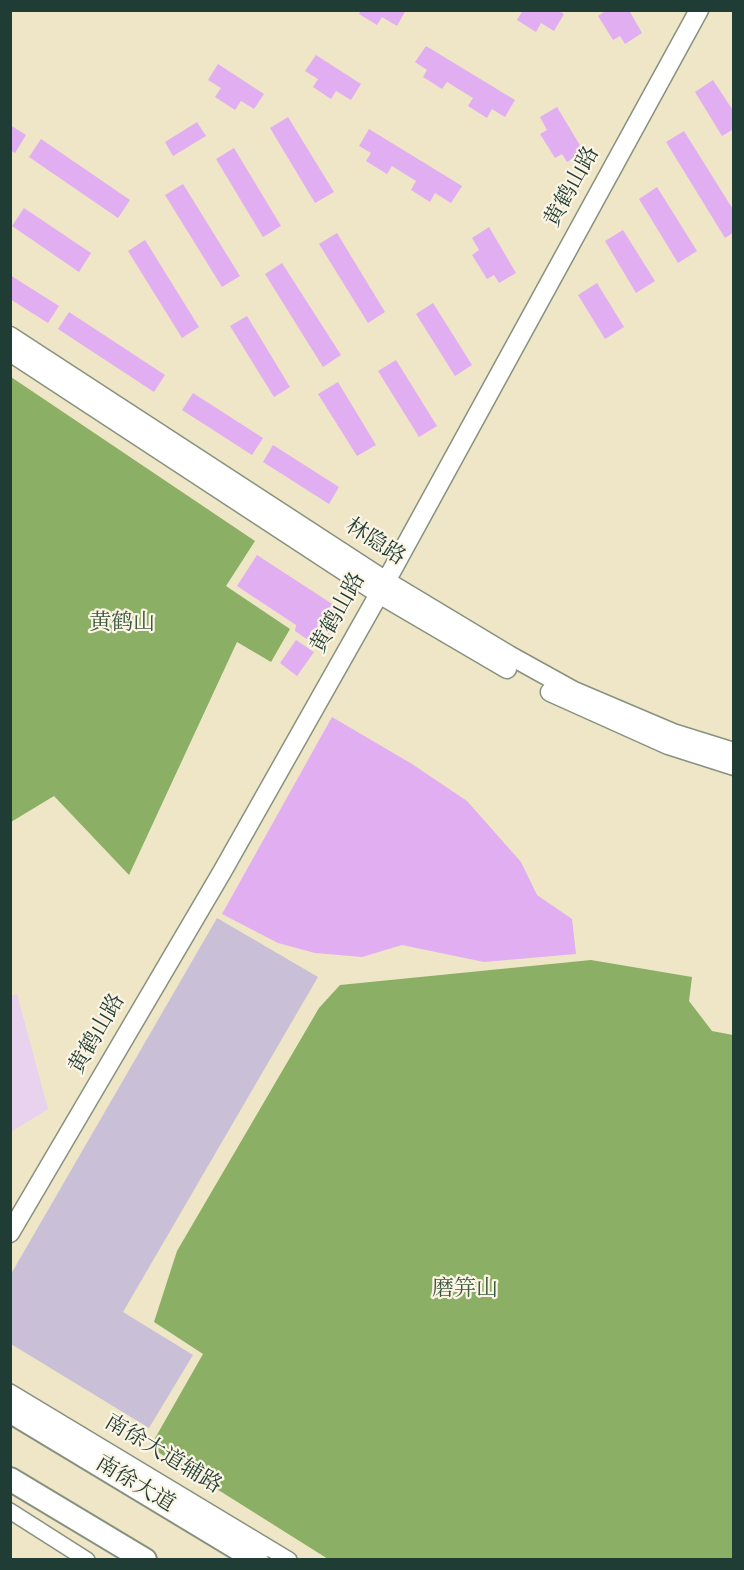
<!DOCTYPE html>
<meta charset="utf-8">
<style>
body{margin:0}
#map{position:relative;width:744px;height:1570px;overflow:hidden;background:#eee6c7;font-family:"Sorts Mill Goudy",serif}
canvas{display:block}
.frame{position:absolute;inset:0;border:12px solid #1f3d34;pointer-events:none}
</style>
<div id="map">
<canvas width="744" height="1570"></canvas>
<div class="frame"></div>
</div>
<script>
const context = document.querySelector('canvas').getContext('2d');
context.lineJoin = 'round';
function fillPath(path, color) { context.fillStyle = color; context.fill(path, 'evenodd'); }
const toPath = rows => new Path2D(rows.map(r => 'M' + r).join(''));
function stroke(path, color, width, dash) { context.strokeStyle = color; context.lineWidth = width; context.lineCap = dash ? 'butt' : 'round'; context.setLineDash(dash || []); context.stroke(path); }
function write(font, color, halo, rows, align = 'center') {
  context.font = font + ' "Sorts Mill Goudy","Noto Serif SC",serif'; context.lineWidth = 4.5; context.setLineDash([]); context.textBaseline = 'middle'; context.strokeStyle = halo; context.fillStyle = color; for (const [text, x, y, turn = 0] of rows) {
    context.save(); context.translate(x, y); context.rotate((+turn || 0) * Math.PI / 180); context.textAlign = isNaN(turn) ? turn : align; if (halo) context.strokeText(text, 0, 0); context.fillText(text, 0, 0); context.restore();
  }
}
const built = toPath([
 [17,994,48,1109,11,1132,11,996]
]);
const industrial = toPath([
 [217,918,318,977,123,1312,193,1355,149,1428,11,1344,11,1274]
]);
const forest = toPath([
 [11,377,255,541,226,586,290,629,271,662,237,642,129,875,54,796,11,822],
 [591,960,692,977,689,1001,712,1031,733,1035,733,1559,328,1559,150,1447,203,1354,154,1322,177,1251,319,1008,340,985]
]);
const building = toPath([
 [361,10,406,10,397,26,382,17,377,25,359,14],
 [523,10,557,10,564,14,554,31,541,23,536,32,517,20],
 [607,10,629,10,642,33,625,44,620,36,613,40,598,16],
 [426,46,515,100,505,117,492,109,487,118,468,106,473,98,447,82,442,89,423,77,427,70,415,62],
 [316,55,361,84,351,100,336,91,331,99,313,87,318,79,305,71],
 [218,64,264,94,254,109,241,101,235,110,215,97,221,88,208,80],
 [713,80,734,112,734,129,722,136,695,92],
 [557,107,584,152,567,162,562,154,555,158,540,134,547,130,540,117],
 [288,117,334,192,315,203,270,128],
 [197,122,206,136,173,156,165,142],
 [10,125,26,135,15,153,10,150],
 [369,129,462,186,451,203,435,193,430,202,411,190,416,181,392,166,387,174,366,161,371,153,359,146],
 [684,131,734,211,734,232,725,238,666,142],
 [41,139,130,200,118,218,29,157],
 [234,148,281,226,263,237,216,159],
 [183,184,240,276,222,287,165,195],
 [657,187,697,251,678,263,639,199],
 [24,208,91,253,79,272,12,226],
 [489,227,516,273,499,283,494,275,487,279,472,255,479,250,472,238],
 [623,230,655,281,636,293,605,241],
 [337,233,385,312,368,323,319,244],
 [145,240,199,327,182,338,128,251],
 [282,263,341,355,323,367,265,274],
 [10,275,59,306,48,323,10,299],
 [597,283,624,327,605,339,578,295],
 [433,303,472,365,455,376,416,314],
 [69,312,165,375,154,392,58,329],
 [247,316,290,387,274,397,230,326],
 [396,360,437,426,419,437,378,371],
 [338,382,376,445,357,456,318,394],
 [193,393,263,438,252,455,182,410],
 [273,445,339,487,329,504,263,462],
 [257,555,343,611,320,648,295,631,296,625,237,586],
 [296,640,314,652,297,676,280,663],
 [332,717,412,764,467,801,521,862,537,895,572,919,576,954,484,962,402,945,362,957,315,953,278,943,222,914]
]);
const minor = toPath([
 [10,1392,289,1560],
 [10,1511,87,1560]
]);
const tertiary = toPath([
 [10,336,386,581,509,655,574,691,673,733,734,752],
 [10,352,379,594,507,669],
 [550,692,668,745,734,766],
 [10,1233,222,872,379,594,699,10]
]);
const primary = toPath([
 [10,1411,257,1560],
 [10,1479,145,1560]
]);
const streetNames = [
 ["黄鹤山路",574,188,-61],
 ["林隐路",374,544,33],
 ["黄鹤山路",340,614,-61],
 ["黄鹤山路",99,1035,-60],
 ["南徐大道辅路",162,1456,31],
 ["南徐大道",134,1486,31]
];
const parkNames = [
 ["黄鹤山",122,625],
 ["磨笄山",465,1291]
];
fillPath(built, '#e8d2ee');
fillPath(industrial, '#c9bfd7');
fillPath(forest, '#8bb065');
fillPath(building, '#e1aef1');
stroke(minor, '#86927e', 18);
stroke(tertiary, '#86927e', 21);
stroke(primary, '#86927e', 26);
stroke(minor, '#fff', 15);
stroke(tertiary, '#fff', 18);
stroke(primary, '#fff', 22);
write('22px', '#1f3d34', '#fcf5e5', streetNames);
write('22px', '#3c5a41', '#fcf5e5', parkNames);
</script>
